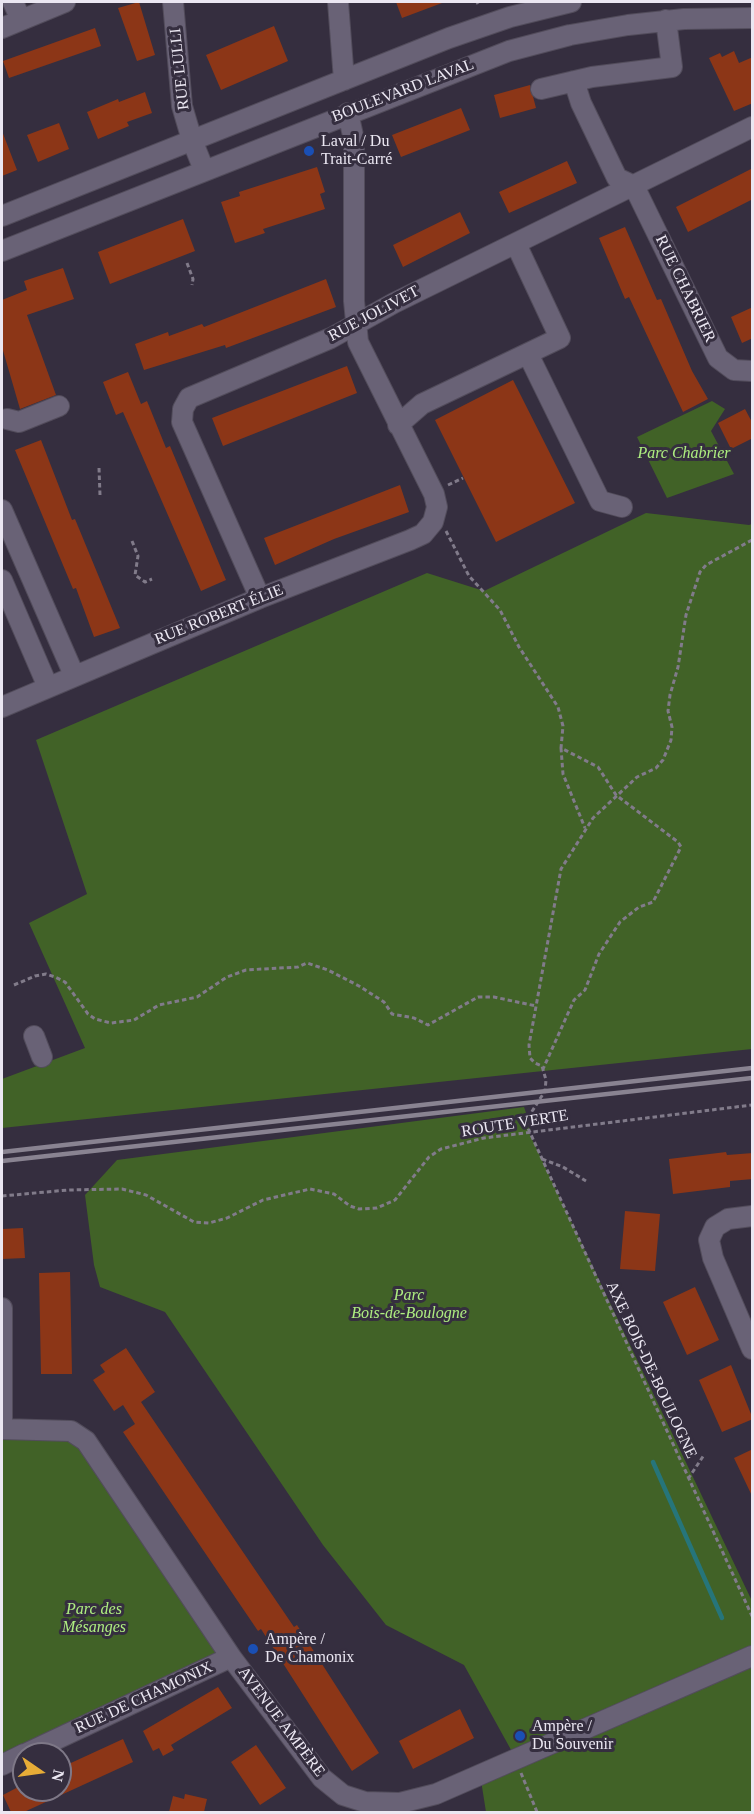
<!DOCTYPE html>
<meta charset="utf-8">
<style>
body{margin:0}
#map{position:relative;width:754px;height:1814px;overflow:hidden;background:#352e3f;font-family:Georgia,serif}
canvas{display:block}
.frame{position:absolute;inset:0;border:3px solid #ebe7f2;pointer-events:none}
.north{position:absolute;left:12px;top:1742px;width:60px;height:60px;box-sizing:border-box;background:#352e3f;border:2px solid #7e7887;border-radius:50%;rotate:103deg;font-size:16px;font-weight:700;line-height:24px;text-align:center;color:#ebe7f2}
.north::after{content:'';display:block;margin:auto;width:21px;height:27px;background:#e7ac37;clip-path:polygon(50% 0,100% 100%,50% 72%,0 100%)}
</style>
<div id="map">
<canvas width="754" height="1814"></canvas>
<div class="frame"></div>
<div class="north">N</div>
</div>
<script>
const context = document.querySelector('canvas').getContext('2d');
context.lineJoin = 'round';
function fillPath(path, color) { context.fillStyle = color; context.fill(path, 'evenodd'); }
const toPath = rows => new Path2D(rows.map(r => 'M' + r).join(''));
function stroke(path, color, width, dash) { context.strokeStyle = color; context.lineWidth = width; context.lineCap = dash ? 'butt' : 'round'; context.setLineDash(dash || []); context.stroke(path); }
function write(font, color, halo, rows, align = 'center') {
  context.font = font + ' Georgia,serif'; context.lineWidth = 6; context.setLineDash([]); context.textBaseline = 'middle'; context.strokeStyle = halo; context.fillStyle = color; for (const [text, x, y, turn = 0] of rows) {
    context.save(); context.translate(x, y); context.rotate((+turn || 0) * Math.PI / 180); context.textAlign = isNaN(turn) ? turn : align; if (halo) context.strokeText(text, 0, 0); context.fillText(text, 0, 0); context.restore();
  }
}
const green = toPath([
 [712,401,725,409,711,431,734,474,667,498,637,437],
 [646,513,749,525,752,524,752,1049,2,1128,2,1079,85,1048,29,923,87,894,36,740,427,573,484,591],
 [524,1107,531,1127,529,1133,752,1601,752,1812,486,1812,480,1774,515,1757,464,1665,386,1625,323,1545,165,1312,100,1287,94,1265,85,1195,117,1160],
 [2,1429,71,1431,231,1657,2,1765]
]);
const stream = toPath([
 [653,1462,722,1618]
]);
const building = toPath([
 [139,2,155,55,137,61,118,8],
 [396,2,442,2,442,3,402,18],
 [274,26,288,61,221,90,206,55],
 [95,28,101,46,9,78,3,61],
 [734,51,739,63,753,57,753,103,734,111,709,58,720,53,722,57],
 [530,85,536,108,500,118,494,95],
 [145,92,152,113,127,122,129,126,98,139,87,112,118,99,119,102],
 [461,108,470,130,401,157,392,135],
 [59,123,69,149,38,162,27,135],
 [2,131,17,170,2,176],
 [567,161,577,183,509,213,499,192],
 [317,167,325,192,320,194,325,209,263,229,265,233,235,243,221,202,240,196,239,192],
 [753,168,753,199,688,232,676,207],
 [460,212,470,233,403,267,393,245],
 [183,219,195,251,110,284,98,252],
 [625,227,657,300,661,299,692,371,708,399,683,412,629,297,625,299,599,238],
 [63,268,74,299,27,315,56,395,20,409,2,347,2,300,27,290,24,281],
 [326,279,336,307,226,348,225,345,144,370,135,344,168,332,169,336,202,324,204,327],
 [753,307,753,338,742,343,731,317],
 [347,366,357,393,223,446,212,418],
 [128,372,141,404,147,401,166,448,170,446,226,580,201,591,123,412,116,415,103,382],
 [513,380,575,503,496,542,435,420],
 [745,409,753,424,753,438,731,449,718,423],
 [41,440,72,520,75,519,120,628,94,637,76,588,73,589,15,450],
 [400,485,409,512,334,539,275,565,264,538],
 [726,1152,727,1155,753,1153,753,1179,730,1181,730,1187,673,1194,669,1159],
 [625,1211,660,1214,655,1271,620,1269],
 [23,1228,25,1258,2,1259,2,1229],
 [70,1272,72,1374,41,1374,39,1273],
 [695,1287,719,1340,687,1355,663,1302],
 [126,1348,155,1392,141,1402,294,1627,297,1625,379,1753,352,1771,261,1629,258,1631,123,1432,135,1424,123,1405,114,1411,93,1380,105,1372,100,1365],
 [731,1365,753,1419,722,1432,699,1380],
 [753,1449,753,1498,734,1458],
 [218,1687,232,1708,171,1745,174,1750,163,1756,159,1748,153,1751,143,1731],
 [460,1709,474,1738,413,1769,399,1741],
 [123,1739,133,1762,24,1812,11,1812,3,1795,22,1785,24,1790,60,1790,60,1768],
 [256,1745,286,1788,260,1805,231,1762],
 [185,1794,207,1799,204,1812,169,1812,173,1796,184,1799]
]);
const path = toPath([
 [477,2,478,4],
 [187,263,193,279,192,285],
 [99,468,100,495],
 [448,485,463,478],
 [446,531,469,576,500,610,519,647,558,707,563,726,561,748,598,767,616,795,678,842,681,847,653,902,639,907,620,922,599,954,585,990,574,1000,543,1069],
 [752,540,706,565,700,572,686,615,678,667,670,695,668,711,672,727,671,740,663,760,656,768,637,777,593,818,561,869,529,1045,530,1058,535,1063,542,1066,546,1080,545,1091,531,1113,527,1126,752,1616],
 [132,541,138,556,135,575,145,582,152,579],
 [561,748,563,774,585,828],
 [14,985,35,976,46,974,55,977,65,982,88,1014,95,1019,111,1023,134,1020,159,1005,197,997,227,977,246,970,298,967,307,963,328,970,359,986,384,1002,392,1014,414,1018,428,1025,478,997,494,997,536,1006],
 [542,1159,563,1167,586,1181],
 [2,1196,68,1190,122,1189,146,1195,194,1222,209,1223,227,1218,263,1200,310,1189,334,1194,350,1206,359,1209,377,1208,395,1200,429,1157,441,1149,484,1138,752,1105],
 [688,1479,704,1455],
 [521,1773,537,1812]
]);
const minor = toPath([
 [13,2,21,20],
 [173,2,182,106,192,140,204,170],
 [338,2,344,80],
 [2,28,65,2],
 [574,81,581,103,617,178,634,186,718,358,734,370,752,371],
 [541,89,592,77,672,67,666,20],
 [2,216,449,38,510,17,571,2],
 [2,251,509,51,570,35,628,25,684,19,752,18],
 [528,354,600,501,622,507],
 [7,419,19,422,59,406],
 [398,425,422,404,560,338,516,244],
 [2,510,74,675],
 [2,580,48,687],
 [260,598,182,422,183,409,189,398,331,338,394,303,752,127],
 [2,707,260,598,410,540,423,534,433,522,437,507,434,494,358,342,354,301,354,140,348,113],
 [34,1036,42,1057],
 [752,1216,728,1219,715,1227,709,1240,713,1258,752,1349],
 [2,1308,2,1429],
 [2,1429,71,1431,86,1441,231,1657,322,1778,343,1795,365,1802,400,1803,436,1794,752,1656],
 [25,1754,231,1657],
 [2,1765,24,1754]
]);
const rail = toPath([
 [2,1152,752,1068],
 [2,1161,752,1078]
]);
const markers = [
 [309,151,6,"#1a4fb4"],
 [253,1649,6,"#1a4fb4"],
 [520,1736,6,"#1a4fb4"]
];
const streetNames = [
 ["RUE LULLI",180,69,-96],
 ["BOULEVARD LAVAL",403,91,-21],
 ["RUE CHABRIER",685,289,64],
 ["RUE JOLIVET",374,314,-28],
 ["RUE ROBERT ÉLIE",219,615,-22],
 ["ROUTE VERTE",515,1124,-9],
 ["AXE BOIS-DE-BOULOGNE",651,1370,65],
 ["RUE DE CHAMONIX",144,1698,-25],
 ["AVENUE AMPÈRE",281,1722,53]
];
const poiNames = [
 ["Laval / Du",321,142],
 ["Trait-Carré",321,160],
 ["Ampère /",265,1640],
 ["De Chamonix",265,1658],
 ["Ampère /",532,1727],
 ["Du Souvenir",532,1745]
];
const parkNames = [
 ["Parc Chabrier",684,454],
 ["Parc",409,1296],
 ["Bois-de-Boulogne",409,1314],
 ["Parc des",94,1610],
 ["Mésanges",94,1628]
];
fillPath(green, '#416227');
stroke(stream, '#26757a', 4.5);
fillPath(building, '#8c3617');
stroke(minor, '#524c5b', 22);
stroke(path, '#817b8a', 3, [4.5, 3]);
stroke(minor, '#696276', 20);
stroke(rail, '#898391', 4.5);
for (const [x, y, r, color] of markers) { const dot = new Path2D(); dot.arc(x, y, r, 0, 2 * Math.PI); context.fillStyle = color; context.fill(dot); stroke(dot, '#352e3f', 2); }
write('16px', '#ebe7f2', '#352e3f', streetNames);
write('16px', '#ebe7f2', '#352e3f', poiNames, 'left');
write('italic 16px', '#aeee80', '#352e3f', parkNames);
</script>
